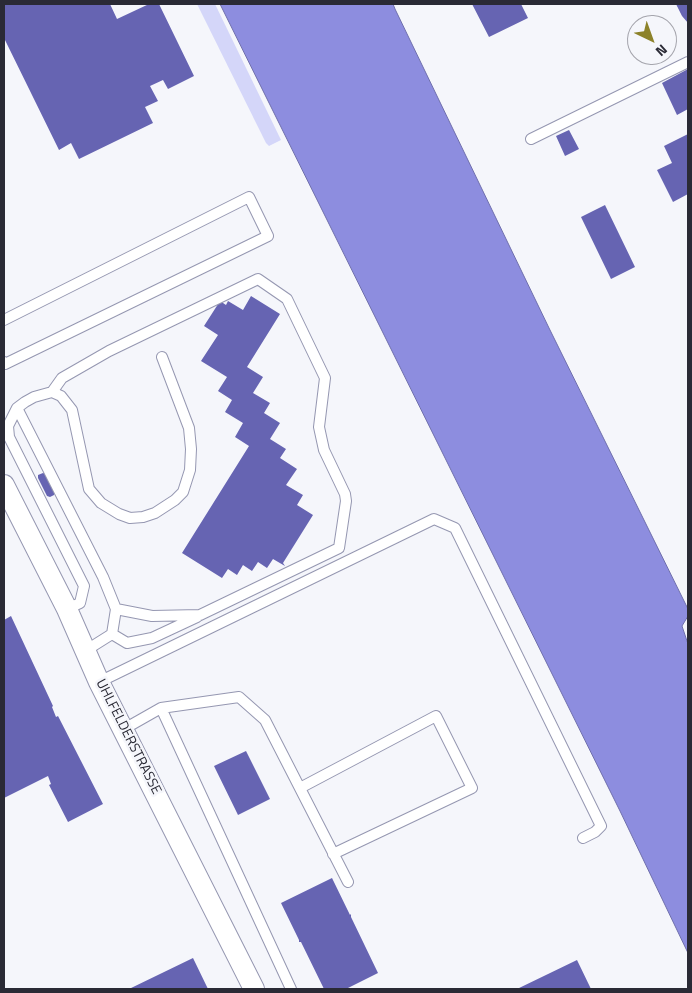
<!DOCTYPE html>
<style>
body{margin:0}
#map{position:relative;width:692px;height:993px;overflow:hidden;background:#f5f6fb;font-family:"Titillium Web",sans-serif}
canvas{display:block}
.frame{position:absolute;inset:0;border:5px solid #2a2a35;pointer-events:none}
.north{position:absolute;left:627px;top:15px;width:50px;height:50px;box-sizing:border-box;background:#f5f6fb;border:1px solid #a4a4ac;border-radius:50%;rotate:138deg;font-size:14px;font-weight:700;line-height:20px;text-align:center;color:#2a2a35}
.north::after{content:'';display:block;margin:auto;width:18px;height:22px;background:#8c822a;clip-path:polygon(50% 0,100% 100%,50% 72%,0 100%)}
</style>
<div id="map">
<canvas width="692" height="993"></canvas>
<div class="frame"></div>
<div class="north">N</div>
</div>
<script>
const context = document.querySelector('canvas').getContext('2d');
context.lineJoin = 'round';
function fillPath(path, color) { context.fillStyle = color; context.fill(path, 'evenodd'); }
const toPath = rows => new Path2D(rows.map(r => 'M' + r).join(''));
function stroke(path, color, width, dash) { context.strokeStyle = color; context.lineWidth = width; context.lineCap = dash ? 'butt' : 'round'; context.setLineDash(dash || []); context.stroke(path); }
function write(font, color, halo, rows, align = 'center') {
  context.font = font + ' "Titillium Web",sans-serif'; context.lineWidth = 5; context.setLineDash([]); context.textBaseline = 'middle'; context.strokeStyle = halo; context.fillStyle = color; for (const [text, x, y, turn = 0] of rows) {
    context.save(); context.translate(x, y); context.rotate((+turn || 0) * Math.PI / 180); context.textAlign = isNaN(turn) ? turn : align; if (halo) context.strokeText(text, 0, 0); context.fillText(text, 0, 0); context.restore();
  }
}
const green = toPath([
 [197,4,215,4,281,140,269,146,266,143]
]);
const water = toPath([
 [220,4,393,4,395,9,549,328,688,609,688,616,682,626,688,644,688,953,620,811,220,4]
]);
const building = toPath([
 [4,4,110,4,117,19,149,4,159,4,194,76,168,89,163,80,150,86,158,101,145,107,153,123,79,159,71,143,59,150,4,38],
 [472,4,521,4,528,18,489,37],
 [676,4,688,4,688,23,682,16],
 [688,69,688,109,677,115,662,83],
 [569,130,579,149,565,156,556,136],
 [688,134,688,194,673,202,657,170,672,163,664,146],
 [605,205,635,267,611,279,581,217],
 [251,296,280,314,247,367,263,377,253,393,270,403,264,413,280,423,270,439,286,449,280,458,297,469,286,485,303,495,297,505,313,515,283,563,285,566,273,559,267,568,258,562,252,571,243,565,237,575,228,569,222,578,182,553,249,446,235,437,243,423,225,412,232,400,218,391,227,377,201,361,218,335,204,326,220,301,226,305,228,301,243,310],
 [43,473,46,474,55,492,54,495,50,497,47,496,38,478,38,475],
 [11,616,53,706,52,707,56,717,58,716,103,804,68,822,49,785,51,784,48,776,4,798,4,620],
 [246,751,270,799,238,815,214,766],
 [332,878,350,915,351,914,351,917,378,973,346,989,324,989,301,942,299,942,299,940,281,903],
 [193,958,208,989,129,989],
 [577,960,591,989,517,989]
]);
const service = toPath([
 [531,139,688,62],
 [4,320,249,197,268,236,5,364,4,362],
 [52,392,62,378,109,351,258,279,287,299,325,378,319,427,324,450,345,494,346,501,339,548,200,615,152,616,116,609],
 [17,408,103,577,116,609,112,634,85,651],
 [67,609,80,603,84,586,9,437,8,426,17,408,25,402,34,397,52,392,61,396,72,410,89,489,101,503,119,514,130,518,143,517,155,513,175,500,183,492,190,470,191,449,189,428,162,357],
 [112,634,127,643,152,638,197,617],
 [99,682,434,519,455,528,601,826,595,832,583,838],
 [161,708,239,697,265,720,348,882],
 [124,729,161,708,291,989],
 [300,788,436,716,472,788,333,854]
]);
const minor = toPath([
 [4,485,67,609,99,682,254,989]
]);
const streetNames = [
 ["UHLFELDERSTRASSE",128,737,63]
];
fillPath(green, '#d4d6f9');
fillPath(water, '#8d8ddf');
stroke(water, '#6f6fac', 1);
fillPath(building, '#6664b2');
stroke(service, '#9597b1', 12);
stroke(minor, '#9597b1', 22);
stroke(service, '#fff', 10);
stroke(minor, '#fff', 20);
write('14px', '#2a2a35', '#f5f6fb', streetNames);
</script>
